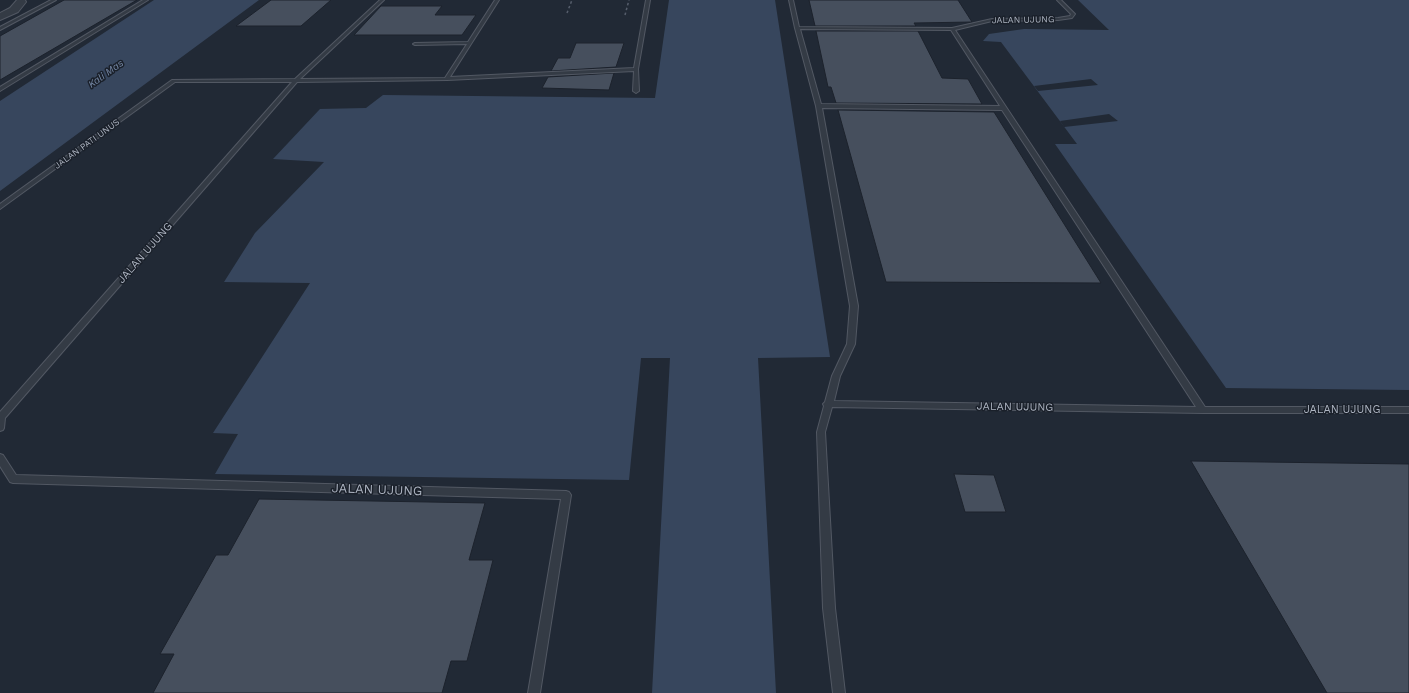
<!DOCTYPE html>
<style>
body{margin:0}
canvas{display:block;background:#212935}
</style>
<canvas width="1409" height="693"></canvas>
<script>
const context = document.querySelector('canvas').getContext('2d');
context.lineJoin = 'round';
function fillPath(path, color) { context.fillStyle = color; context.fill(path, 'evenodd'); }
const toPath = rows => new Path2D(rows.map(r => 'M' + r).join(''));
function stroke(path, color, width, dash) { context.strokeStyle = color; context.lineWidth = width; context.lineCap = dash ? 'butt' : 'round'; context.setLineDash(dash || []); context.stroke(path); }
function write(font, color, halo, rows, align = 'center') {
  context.font = font + ' "Work Sans",sans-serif'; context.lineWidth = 3; context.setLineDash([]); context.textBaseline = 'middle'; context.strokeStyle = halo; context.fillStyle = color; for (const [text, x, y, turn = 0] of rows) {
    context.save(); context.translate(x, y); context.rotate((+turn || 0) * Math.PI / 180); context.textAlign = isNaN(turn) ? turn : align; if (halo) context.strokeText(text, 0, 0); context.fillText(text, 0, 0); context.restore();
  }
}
const water = toPath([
 [154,0,259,0,0,191,0,101],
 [669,0,775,0,830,357,758,358,776,693,652,693,670,358,641,358,629,480,215,474,238,434,213,433,310,283,224,282,255,233,324,162,273,159,320,109,366,108,383,95,655,98],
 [1078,0,1409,0,1409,390,1226,388,1055,144,1077,144,1001,42,983,41,989,34,1024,29,1109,30]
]);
const pier = toPath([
 [1091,79,1098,85,1038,91,1034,86],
 [1109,114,1118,121,1064,127,1060,121]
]);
const building = toPath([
 [64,0,137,0,0,80,0,36,64,0],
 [271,0,331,0,301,26,236,26,271,0],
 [809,0,958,0,972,22,914,23,916,26,815,26,809,0],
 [381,6,442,6,435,15,476,15,462,35,354,35,381,6],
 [816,31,918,31,942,78,968,79,982,104,836,103,831,87,828,87,816,31],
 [576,43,624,43,616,67,551,71,558,58,570,58,576,43],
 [614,73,609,90,542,88,548,77,614,73],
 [838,110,994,112,1101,283,886,282,838,110],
 [1191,461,1409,464,1409,693,1327,693,1191,461],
 [954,474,994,475,1006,512,965,512,954,474],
 [259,499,485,503,469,560,493,560,467,661,451,661,442,693,153,693,174,654,160,654,216,555,228,555,259,499]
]);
const service = toPath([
 [51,0,56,0,0,30,0,27,51,0],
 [143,0,148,0,0,91,0,87,143,0],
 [380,0,384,0,300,79,445,78,467,44,415,45,413,44,415,43,468,42,495,0,499,0,450,77,634,68,646,0,650,0,638,69,639,91,636,93,633,91,634,71,447,80,297,82,5,418,4,428,3,430,0,431,0,412,292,82,175,82,0,209,0,204,172,80,295,79,380,0],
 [789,0,793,0,799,27,952,28,992,19,1058,18,1070,16,1071,14,1057,0,1061,0,1075,14,1072,18,1058,20,992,21,955,30,1205,407,1409,407,1409,413,1203,413,832,407,825,432,835,608,845,693,833,693,823,608,817,432,824,406,823,404,825,402,832,376,847,344,850,306,816,106,795,28,789,0],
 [800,29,951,30,1000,106,821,104,800,29],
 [822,108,1002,110,1196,407,834,401,840,376,855,344,858,306,822,108],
 [0,454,3,455,16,475,566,491,569,492,571,495,540,693,528,693,561,499,13,483,10,482,0,466,0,454]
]);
const tertiary = toPath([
 [17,0,25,0,26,2,18,12,0,20,0,13,10,8,17,0]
]);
const rail = toPath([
 [567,13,572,0],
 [625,15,629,0]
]);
const farStreetnames = [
 ["JALAN UJUNG",1023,20,-1],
 ["JALAN PATI UNUS",87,144,-36]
];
const farWaternames = [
 ["Kali Mas",106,74,-36]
];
const streetNames = [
 ["JALAN UJUNG",145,253,-49],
 ["JALAN UJUNG",1015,407,1],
 ["JALAN UJUNG",1342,410]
];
const nearStreetnames = [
 ["JALAN UJUNG",377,490,2]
];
fillPath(water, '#37465d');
fillPath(pier, '#212935');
fillPath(building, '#464f5d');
stroke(building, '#1c222c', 1);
stroke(service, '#525863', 2);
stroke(tertiary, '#525863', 2);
fillPath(service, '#343b45');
fillPath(tertiary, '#343b45');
stroke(rail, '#565e6c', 1.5, [2.5, 2.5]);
write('9px', '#aeb5c2', '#1a202a', farStreetnames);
write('italic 10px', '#788ba9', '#1a202a', farWaternames);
write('11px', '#aeb5c2', '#1a202a', streetNames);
write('13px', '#aeb5c2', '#1a202a', nearStreetnames);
</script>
